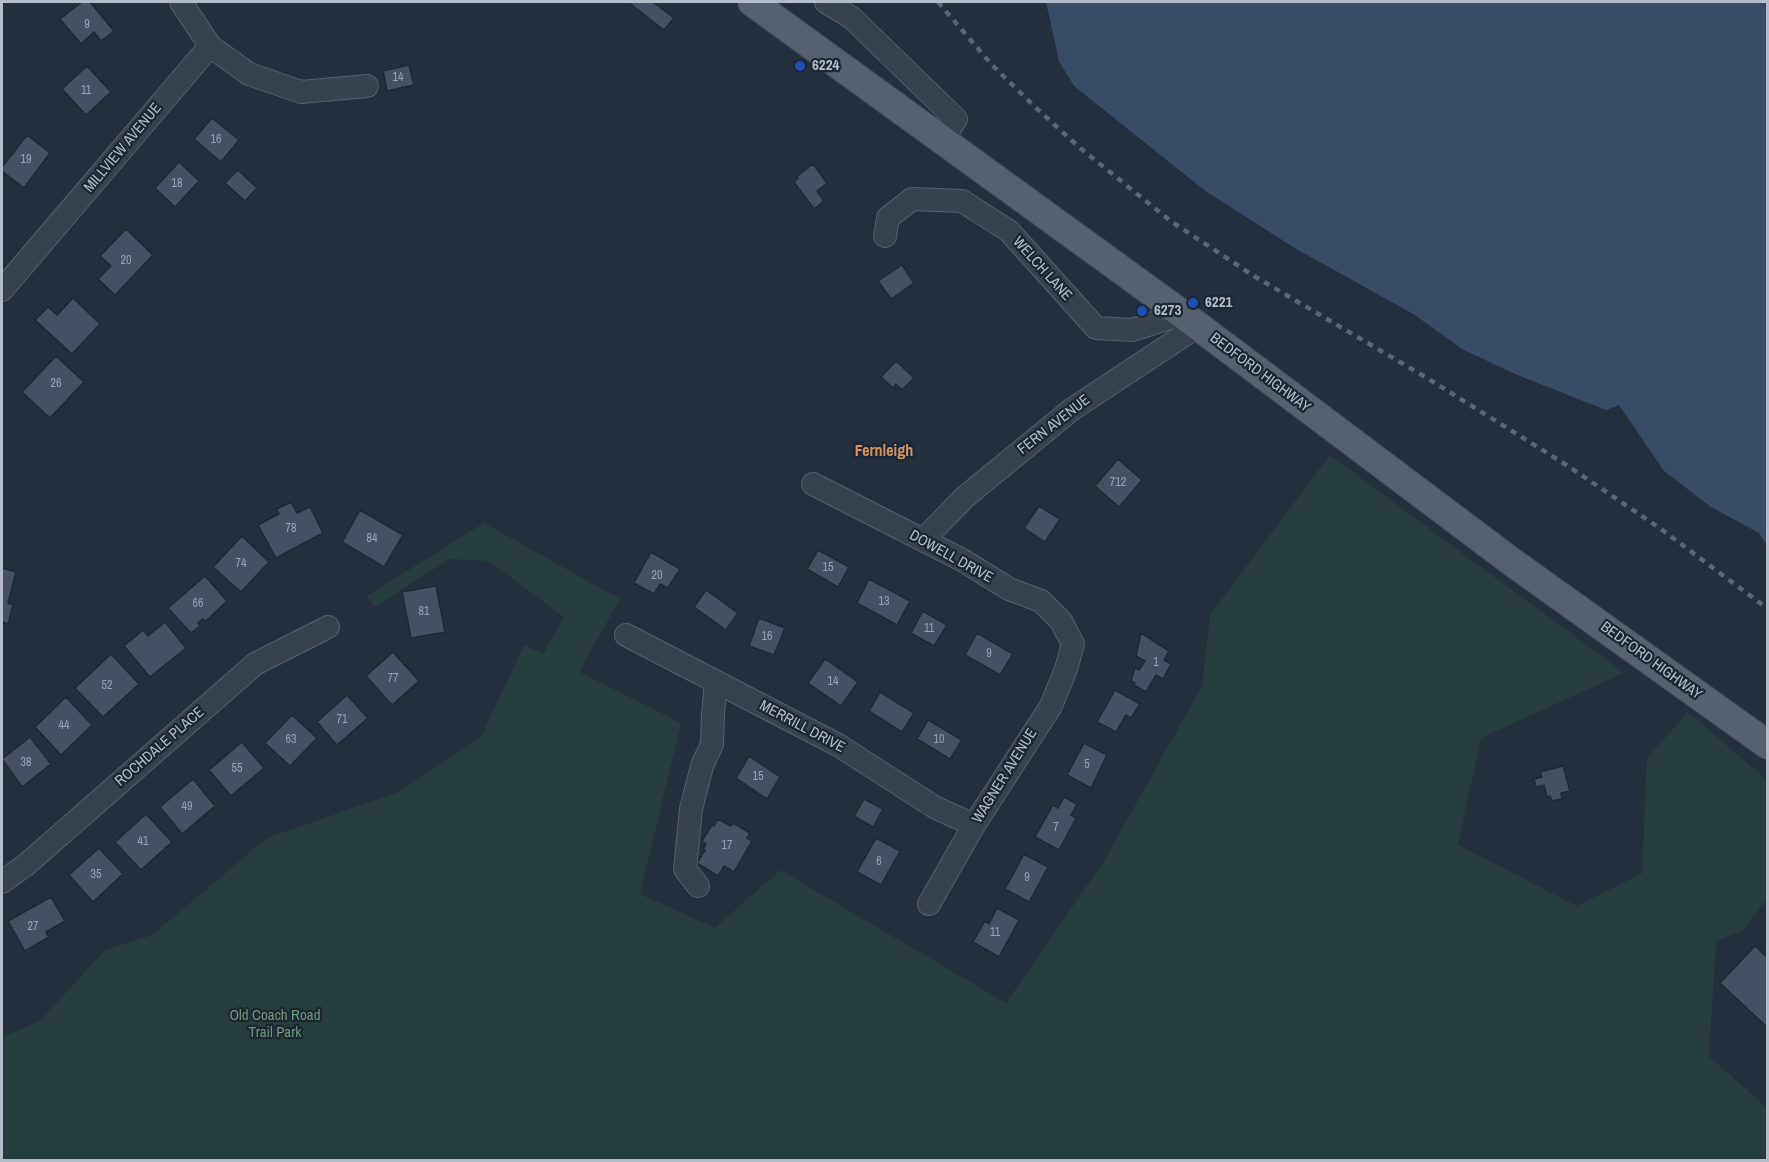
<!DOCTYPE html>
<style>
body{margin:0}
#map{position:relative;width:1769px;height:1162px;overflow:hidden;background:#242f3e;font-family:"Archivo Narrow",sans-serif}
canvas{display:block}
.frame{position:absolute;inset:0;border:3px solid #b4bcc9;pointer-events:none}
</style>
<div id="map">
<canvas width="1769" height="1162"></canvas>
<div class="frame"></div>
</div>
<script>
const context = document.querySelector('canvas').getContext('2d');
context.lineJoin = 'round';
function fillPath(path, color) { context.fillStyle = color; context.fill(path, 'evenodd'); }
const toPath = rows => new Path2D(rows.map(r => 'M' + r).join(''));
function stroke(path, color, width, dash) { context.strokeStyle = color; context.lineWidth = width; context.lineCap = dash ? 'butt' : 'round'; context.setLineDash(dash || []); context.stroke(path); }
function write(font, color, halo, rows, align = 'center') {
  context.font = font + ' "Archivo Narrow",sans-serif'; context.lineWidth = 4.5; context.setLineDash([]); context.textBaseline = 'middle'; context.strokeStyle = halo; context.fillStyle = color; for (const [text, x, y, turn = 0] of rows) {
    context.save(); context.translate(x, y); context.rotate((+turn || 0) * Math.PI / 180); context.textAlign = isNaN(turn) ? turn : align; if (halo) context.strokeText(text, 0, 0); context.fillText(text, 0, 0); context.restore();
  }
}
const green = toPath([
 [1330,455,1624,673,1481,738,1458,845,1577,906,1642,873,1647,758,1688,712,1767,780,1767,899,1743,930,1716,942,1709,1056,1767,1108,1767,1160,2,1160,2,1037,40,1021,105,950,152,935,267,838,399,792,481,737,524,645,543,654,564,617,489,561,450,559,374,607,367,596,484,523,620,599,579,672,681,723,640,894,715,928,780,870,1006,1003,1104,861,1202,686,1210,615]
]);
const water = toPath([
 [1046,2,1767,2,1767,545,1759,533,1711,507,1664,471,1619,405,1606,410,1515,374,1462,349,1415,315,1293,247,1204,190,1074,86,1059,61]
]);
const building = toPath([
 [82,2,90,2,114,31,101,41,94,32,81,44,60,19,82,2],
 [628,2,653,2,674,18,664,30,628,2],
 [409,65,414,85,387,91,383,71,409,65],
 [87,66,111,92,86,115,62,89,87,66],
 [212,118,239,140,221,162,194,139,212,118],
 [27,135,50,153,24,188,2,171,2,167,27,135],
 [179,162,199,181,175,207,155,188,179,162],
 [813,164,827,183,817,191,824,201,814,209,794,182,798,178,797,176,813,164],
 [238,170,257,188,245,201,225,183,238,170],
 [126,229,153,255,115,295,98,279,111,266,100,256,126,229],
 [902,265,914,283,891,299,878,281,902,265],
 [73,298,100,324,72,354,35,320,48,307,57,315,73,298],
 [56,356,84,382,50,418,22,392,56,356],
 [896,361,914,378,902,390,896,384,893,388,881,377,896,361],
 [1118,459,1142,480,1119,507,1095,486,1118,459],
 [291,502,297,513,310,507,323,533,276,558,258,525,279,514,277,509,291,502],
 [1039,506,1060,519,1045,542,1024,528,1039,506],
 [360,510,403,535,384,567,342,542,360,510],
 [242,536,269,562,241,592,213,567,242,536],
 [818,550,849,567,838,587,807,569,818,550],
 [651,552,680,569,668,588,660,584,654,594,634,583,651,552],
 [2,568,16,572,8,603,13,605,8,624,2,622,2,568],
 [205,576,227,601,206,621,203,619,198,623,200,626,191,633,168,608,205,576],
 [869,579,910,601,897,625,857,603,869,579],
 [436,586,445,632,411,638,402,592,436,586],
 [706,590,738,613,726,630,694,607,706,590],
 [923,611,947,625,934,646,911,633,923,611],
 [759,618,785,628,774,655,749,646,759,618],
 [165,622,186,648,150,677,124,646,143,630,148,636,165,622],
 [977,633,1013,654,1000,675,965,655,977,633],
 [1141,633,1169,651,1164,660,1171,664,1163,679,1156,675,1146,692,1134,685,1135,683,1131,681,1135,668,1139,670,1145,661,1136,656,1141,633],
 [393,652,419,681,392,705,366,676,393,652],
 [111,654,139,684,103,717,75,688,111,654],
 [825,659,858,682,841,706,808,683,825,659],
 [1115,690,1140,704,1131,718,1126,715,1116,732,1097,722,1115,690],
 [880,692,914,713,902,732,869,711,880,692],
 [347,695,368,718,337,745,317,722,347,695],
 [66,697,92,725,61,755,35,727,66,697],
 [292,715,317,738,290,766,265,743,292,715],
 [928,720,962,740,950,759,917,739,928,720],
 [30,737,51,764,22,787,2,759,30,737],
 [242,742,264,768,231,796,209,770,242,742],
 [1084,743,1107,755,1091,788,1067,775,1084,743],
 [749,756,780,777,767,799,736,778,749,756],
 [1563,766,1570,791,1561,793,1562,799,1552,801,1550,796,1547,797,1544,785,1536,787,1534,779,1542,777,1540,772,1563,766],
 [193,779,215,806,182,834,160,807,193,779],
 [1064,797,1077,804,1071,815,1076,818,1059,850,1035,837,1053,805,1058,808,1064,797],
 [864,799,883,809,873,827,854,816,864,799],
 [146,814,172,842,141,870,115,842,146,814],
 [718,819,731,826,733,823,750,833,747,838,752,841,734,872,724,866,718,876,697,863,705,850,703,849,706,844,702,841,712,825,714,826,718,819],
 [876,838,900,851,881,885,857,872,876,838],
 [99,848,123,874,93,902,69,875,99,848],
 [1024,854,1048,867,1029,902,1005,889,1024,854],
 [51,897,65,921,46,932,49,937,25,951,8,921,51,897],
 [997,908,1019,920,999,957,973,942,985,921,989,924,997,908],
 [1755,946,1768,958,1768,1028,1720,983,1755,946]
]);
const minor = toPath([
 [181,2,210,46,249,74,301,92,367,86],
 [826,2,852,18,956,119,942,139],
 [885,236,888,218,912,199,962,201,1009,231,1096,328,1132,330,1182,314],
 [2,290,210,46],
 [813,484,964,561,1009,589,1041,601,1061,621,1073,644,1066,669,1051,706,974,825,929,904],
 [923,540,965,497,1071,410,1198,326],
 [626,635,838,745,936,808,974,825],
 [2,882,27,864,255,664,328,627],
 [698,886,685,869,691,809,702,766,712,744,713,713,716,683]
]);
const major = toPath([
 [752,2,1182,314,1512,562,1768,745]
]);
const rail = toPath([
 [938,2,992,65,1033,105,1080,148,1172,222,1254,276,1427,378,1568,466,1661,529,1768,609]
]);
const markers = [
 [800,66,6,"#1a4fb4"],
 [1193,303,6,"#1a4fb4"],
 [1142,311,6,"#1a4fb4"]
];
const numberNames = [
 ["9",87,25],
 ["14",398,78],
 ["11",86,91],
 ["16",216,140],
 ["19",26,160],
 ["18",177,184],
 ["20",126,261],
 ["26",56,384],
 ["712",1118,483],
 ["78",291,529],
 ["84",372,539],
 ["74",241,564],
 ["15",828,568],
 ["20",657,576],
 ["13",884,602],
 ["66",198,604],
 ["81",424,612],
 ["11",929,629],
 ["16",767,637],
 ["9",989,654],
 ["1",1156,663],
 ["77",393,679],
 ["14",833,682],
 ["52",107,686],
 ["71",342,720],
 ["44",64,726],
 ["63",291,740],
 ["10",939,740],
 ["38",26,763],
 ["5",1087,765],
 ["55",237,769],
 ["15",758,777],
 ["49",187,807],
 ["7",1056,828],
 ["41",143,842],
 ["17",727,846],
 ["6",879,862],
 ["35",96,875],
 ["9",1027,878],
 ["27",33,927],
 ["11",995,933]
];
const poiNames = [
 ["6224",812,66],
 ["6221",1205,303],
 ["6273",1154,311]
];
const streetNames = [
 ["MILLVIEW AVENUE",123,148,-50],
 ["WELCH LANE",1042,269,48],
 ["BEDFORD HIGHWAY",1260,373,37],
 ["FERN AVENUE",1054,425,-38],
 ["DOWELL DRIVE",951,557,29],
 ["BEDFORD HIGHWAY",1651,661,36],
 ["MERRILL DRIVE",802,727,28],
 ["ROCHDALE PLACE",160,747,-41],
 ["WAGNER AVENUE",1005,776,-58]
];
const parkNames = [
 ["Old Coach Road",275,1016],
 ["Trail Park",275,1033]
];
const neighbourhoodNames = [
 ["Fernleigh",884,452]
];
fillPath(green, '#263c3f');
fillPath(water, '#394c67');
fillPath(building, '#455162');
stroke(building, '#1f2835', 1.5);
stroke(minor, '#565f6c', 24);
stroke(major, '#414a57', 30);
stroke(minor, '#38414e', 22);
stroke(major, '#56606e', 28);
stroke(rail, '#5a6575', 4.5, [6, 6]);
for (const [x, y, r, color] of markers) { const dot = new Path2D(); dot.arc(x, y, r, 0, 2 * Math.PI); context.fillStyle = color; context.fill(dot); stroke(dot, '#1d2633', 2); }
write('12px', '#98a1af', null, numberNames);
write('bold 15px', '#b4bcc9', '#1d2633', poiNames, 'left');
write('15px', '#b4bcc9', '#1d2633', streetNames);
write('15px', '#6b9a76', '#1d2633', parkNames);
write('bold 16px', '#d59563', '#1d2633', neighbourhoodNames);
</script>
